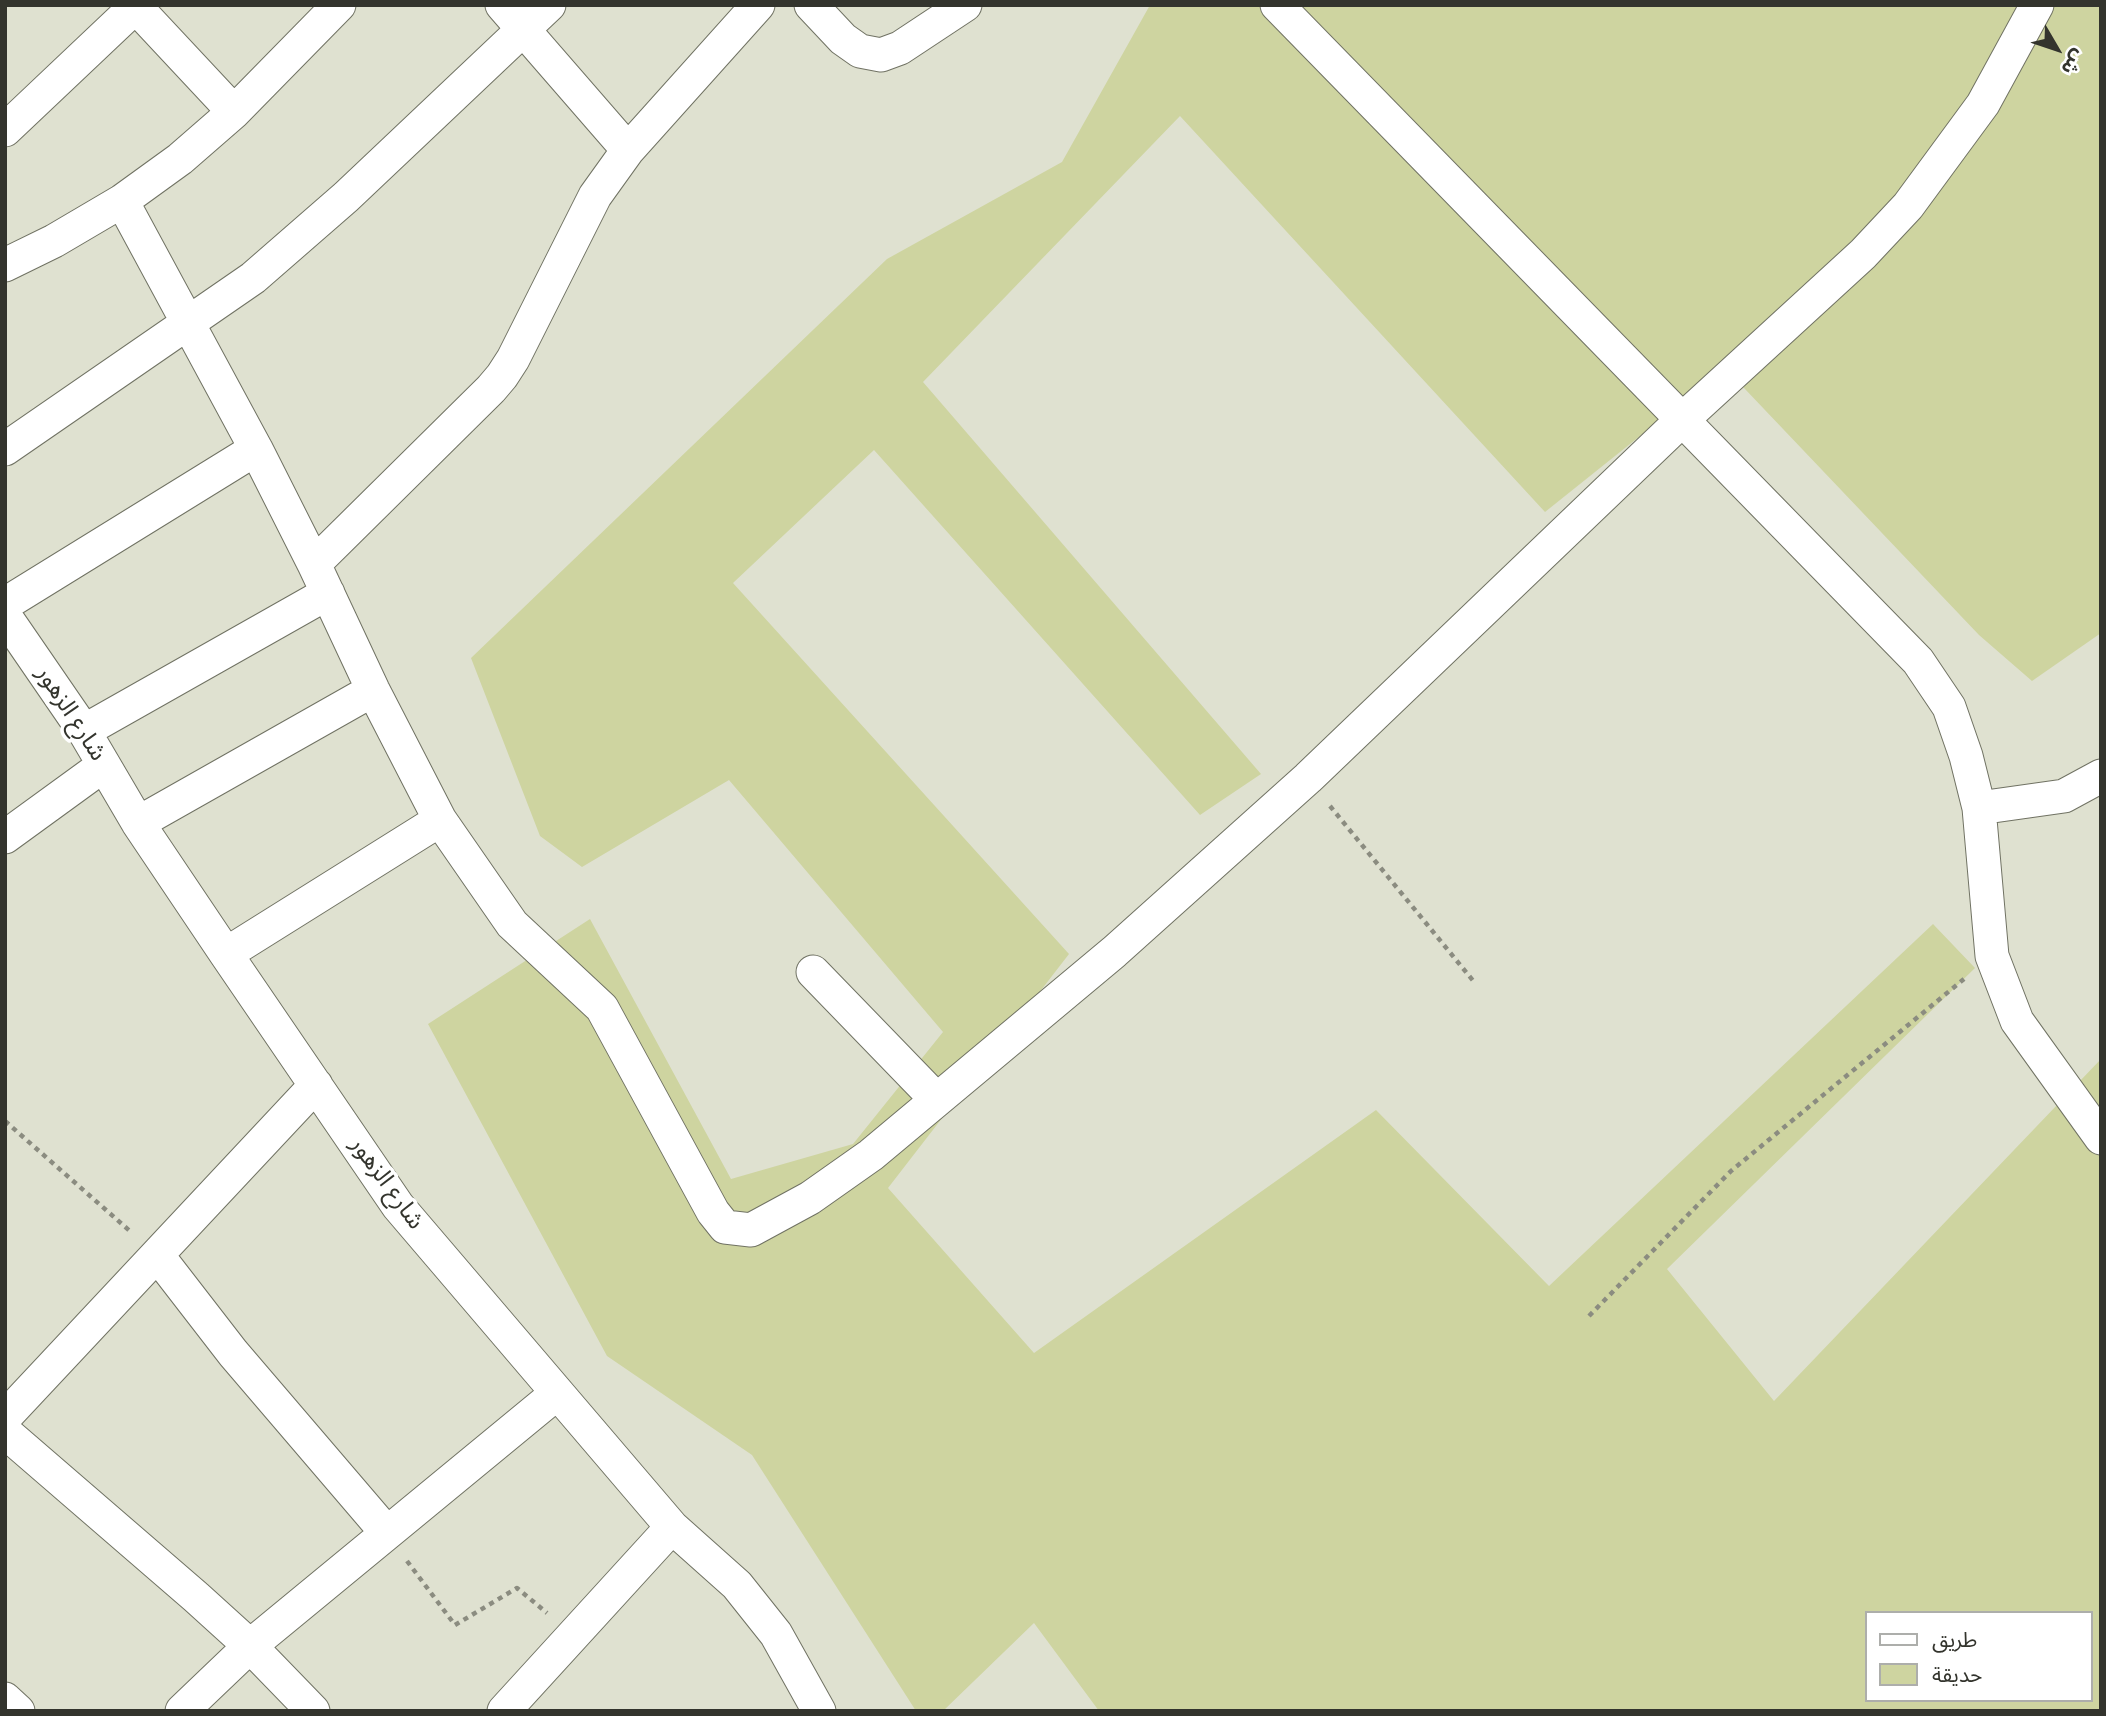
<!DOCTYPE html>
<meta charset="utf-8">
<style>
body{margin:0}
#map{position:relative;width:2106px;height:1716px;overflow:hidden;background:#dfe1d0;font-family:"Nunito Sans","Noto Sans Arabic",sans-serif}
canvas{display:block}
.frame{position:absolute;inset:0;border:7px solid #33342d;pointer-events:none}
.legend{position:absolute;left:1865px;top:1611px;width:228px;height:91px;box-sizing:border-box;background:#fff;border:2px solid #adaeab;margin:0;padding:9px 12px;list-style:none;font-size:21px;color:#33342d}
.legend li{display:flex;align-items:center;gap:14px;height:35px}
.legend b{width:35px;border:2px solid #adaeab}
.north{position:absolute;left:2022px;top:14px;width:70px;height:70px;-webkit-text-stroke:5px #fff;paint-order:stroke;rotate:129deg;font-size:19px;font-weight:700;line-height:28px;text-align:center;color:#33342d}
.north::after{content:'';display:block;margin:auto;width:24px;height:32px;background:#33342d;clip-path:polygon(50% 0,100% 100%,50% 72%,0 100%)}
</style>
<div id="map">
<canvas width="2106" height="1716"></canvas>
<div class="frame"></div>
<ul class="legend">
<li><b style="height:9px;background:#fff"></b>طريق</li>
<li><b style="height:19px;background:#ced4a0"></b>حديقة</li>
</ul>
<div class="north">ش</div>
</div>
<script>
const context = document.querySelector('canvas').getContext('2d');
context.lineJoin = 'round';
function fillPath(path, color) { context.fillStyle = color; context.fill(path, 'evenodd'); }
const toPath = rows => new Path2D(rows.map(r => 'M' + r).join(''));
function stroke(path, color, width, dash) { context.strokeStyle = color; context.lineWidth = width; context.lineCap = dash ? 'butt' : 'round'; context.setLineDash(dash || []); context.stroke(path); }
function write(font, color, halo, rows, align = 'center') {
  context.font = font + ' "Nunito Sans","Noto Sans Arabic",sans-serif'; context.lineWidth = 7; context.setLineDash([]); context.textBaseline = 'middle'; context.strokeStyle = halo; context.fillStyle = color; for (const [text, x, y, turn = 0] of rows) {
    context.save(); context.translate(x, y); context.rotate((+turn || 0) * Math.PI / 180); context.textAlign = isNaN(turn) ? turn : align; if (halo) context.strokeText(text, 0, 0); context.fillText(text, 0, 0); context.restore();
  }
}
const green = toPath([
 [1150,5,2101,5,2101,633,2032,681,1979,635,1725,368,1545,512,1180,116,923,382,1261,774,1200,815,874,450,733,583,1069,954,888,1188,1034,1353,1376,1110,1549,1286,1933,924,1975,968,1667,1269,1774,1401,2101,1059,2101,1711,1099,1711,1034,1623,943,1711,916,1711,752,1455,607,1356,428,1024,590,919,731,1179,853,1144,943,1032,729,780,582,867,540,836,471,658,887,259,1062,162],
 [1866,1613,2090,1613,2090,1700,1866,1700]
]);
const path = toPath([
 [1330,806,1475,983],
 [5,1121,131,1232],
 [1589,1316,1731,1171,1964,979],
 [407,1561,455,1625,517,1588,547,1613]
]);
const street = toPath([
 [134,5,234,112],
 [502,5,628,150],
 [811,5,843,39,860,51,881,55,900,48,965,5],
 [1277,5,1918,661,1949,707,1966,756,1979,808,1992,956,2017,1021,2101,1138],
 [5,130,135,7],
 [122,201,256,449,314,564,373,690,440,820,512,924,602,1008,713,1212,725,1227,751,1230,810,1198,871,1155,1114,952,1308,778,1682,420,1863,254,1908,206,1983,104,2037,5],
 [5,265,54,241,122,201,180,159,234,112,339,5],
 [5,449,253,278,346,197,549,5],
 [314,564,491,389,502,376,513,359,595,196,628,150,758,5],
 [5,604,256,449],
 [5,616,84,731,138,823,226,954,398,1206,672,1527,737,1585,776,1634,819,1711],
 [84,731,328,593],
 [1979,808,2064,796,2101,776],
 [138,823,373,690],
 [5,837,104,765],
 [226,954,440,820],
 [813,972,936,1099],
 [158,1256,233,1353,387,1533],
 [5,1417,316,1085],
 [5,1432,196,1597,250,1646,313,1711],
 [5,1699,18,1711],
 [182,1711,250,1646,556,1394],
 [504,1711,672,1527]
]);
const streetNames = [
 ["شارع الزهور",70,714,57],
 ["شارع الزهور",386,1184,54]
];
fillPath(green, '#ced4a0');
stroke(street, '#707263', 35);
stroke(path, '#8b8c80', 4.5, [5, 5]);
stroke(street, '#fff', 33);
write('24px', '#33342d', '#fff', streetNames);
</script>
